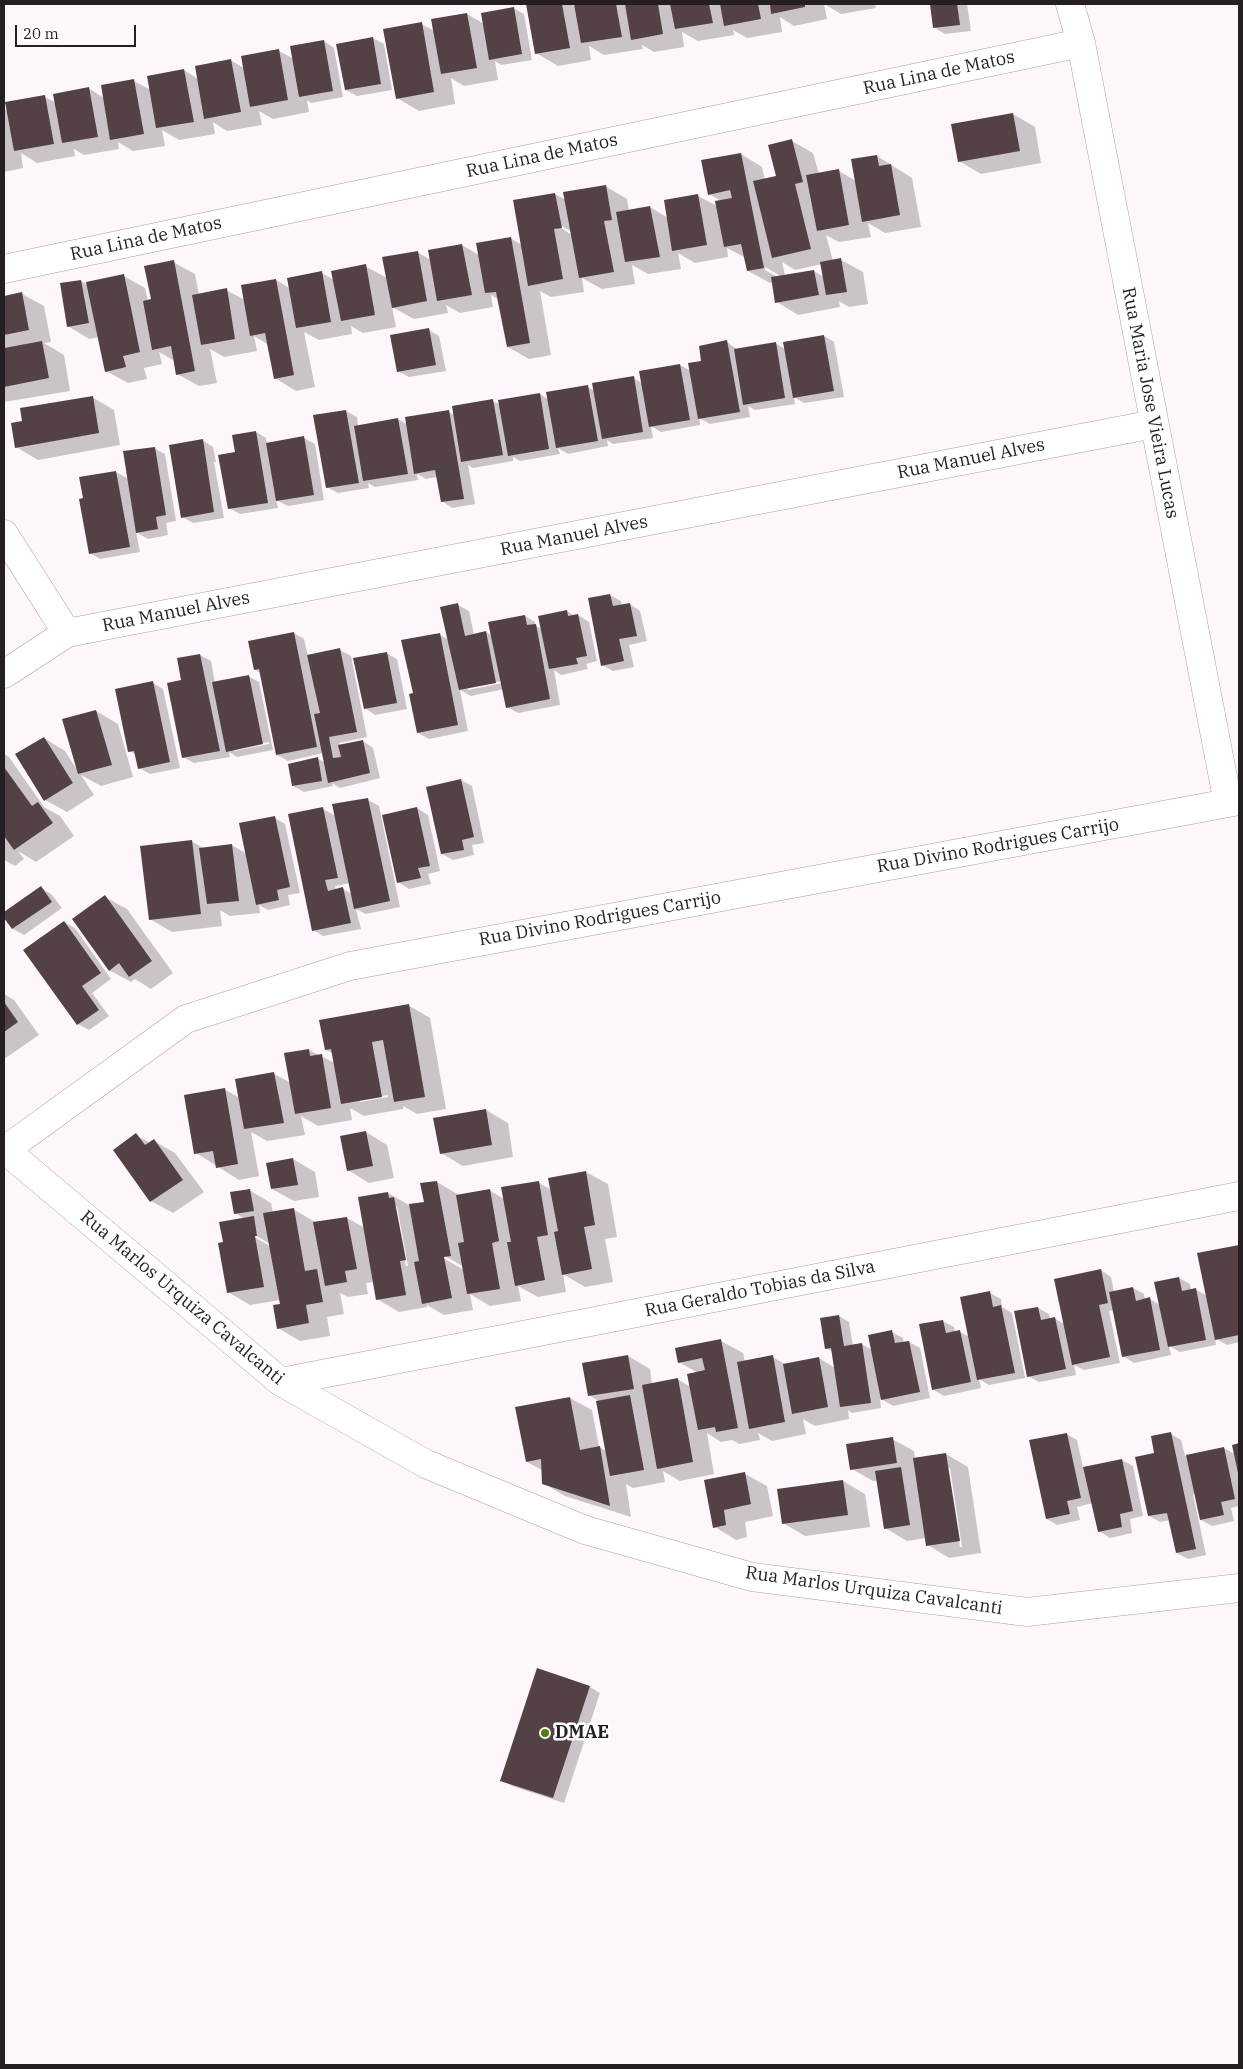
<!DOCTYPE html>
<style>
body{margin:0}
#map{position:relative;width:1243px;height:2069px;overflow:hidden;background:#fdf6fb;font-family:"IBM Plex Serif",serif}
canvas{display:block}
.frame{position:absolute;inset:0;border:5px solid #251f24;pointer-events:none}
.scale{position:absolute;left:15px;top:25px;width:121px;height:22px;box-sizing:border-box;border:2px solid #251f24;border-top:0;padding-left:6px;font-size:15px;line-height:18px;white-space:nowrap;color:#251f24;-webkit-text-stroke:4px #fff;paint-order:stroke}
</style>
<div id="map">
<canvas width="1243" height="2069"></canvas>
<div class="frame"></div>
<div class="scale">20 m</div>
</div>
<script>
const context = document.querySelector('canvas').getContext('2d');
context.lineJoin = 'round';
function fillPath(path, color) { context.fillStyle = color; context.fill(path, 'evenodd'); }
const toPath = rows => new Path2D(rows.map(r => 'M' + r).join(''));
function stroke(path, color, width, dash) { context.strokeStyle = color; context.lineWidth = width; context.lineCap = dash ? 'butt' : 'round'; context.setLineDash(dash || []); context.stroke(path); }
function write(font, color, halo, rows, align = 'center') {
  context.font = font + ' "IBM Plex Serif",serif'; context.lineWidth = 5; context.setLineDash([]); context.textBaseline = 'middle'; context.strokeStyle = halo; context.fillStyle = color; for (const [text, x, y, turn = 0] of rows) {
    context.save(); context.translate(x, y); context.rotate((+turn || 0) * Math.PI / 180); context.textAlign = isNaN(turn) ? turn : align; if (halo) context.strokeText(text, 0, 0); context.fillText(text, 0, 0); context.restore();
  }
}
const shadow = toPath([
 [528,4,570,4,576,7,576,4,875,4,876,8,841,14,824,4,827,19,794,26,780,17,782,32,747,38,733,30,734,35,698,41,682,32,684,47,654,52,642,45,643,49,604,55,589,46,591,60,558,66,536,53],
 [931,4,967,4,971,31,945,34,935,28],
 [513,8,524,14,532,60,501,65,495,61,498,80,464,86,451,78,455,104,419,111,397,98,421,24,435,31,467,14,484,24],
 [373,38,384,44,392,90,357,96,346,90],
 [324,41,334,48,343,97,311,103,307,100,309,112,273,119,259,111,262,125,227,131,213,122,215,134,179,140,162,130,165,146,133,151,118,142,119,149,84,155,74,149,75,156,37,163,21,153,23,168,4,172,4,109,8,111,45,97,56,103,88,88,104,98,134,81,151,90,184,70,198,79,230,60,244,68,279,51,294,59],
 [1013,114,1035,127,1041,163,981,174,959,161],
 [792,141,813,153,819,174,839,171,856,181,877,156,912,178,921,227,885,233,868,223,871,237,839,242,826,235,833,261,841,260,863,272,868,304,849,307,839,301,840,307,798,315,777,302,773,282,770,283,748,271,746,258,727,248,728,257,695,263,678,253,681,269,648,274,632,265,635,284,602,289,582,278,584,292,551,297,540,291,551,355,529,359,508,347,499,300,491,295,493,307,460,313,446,305,448,313,414,319,392,307,396,327,363,333,351,326,352,334,319,340,304,332,315,387,296,391,275,378,267,344,254,336,257,351,224,357,210,349,217,383,199,386,177,374,175,361,159,352,162,364,144,368,147,379,128,383,106,371,99,337,89,339,68,326,81,281,88,285,124,276,145,288,148,301,153,300,173,262,195,274,199,295,226,290,245,300,276,280,291,289,322,273,334,280,365,266,387,278,417,252,431,260,462,245,479,255,510,238,522,245,555,194,566,200,605,186,627,199,629,211,650,207,668,218,698,196,717,206,721,201,709,194,741,154,762,167,765,180,778,177],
 [557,223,572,232,572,235,556,225],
 [782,262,795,270,822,264,824,277,814,271,785,276],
 [765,267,784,278,783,280,765,270],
 [22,294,44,306,51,342,44,343,64,355,70,391,4,402,4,297],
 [429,330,439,336,446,371,409,377,398,371],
 [824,336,834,342,844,397,804,403,794,397,795,404,755,410,748,406,750,417,710,424,699,418,700,425,661,432,651,426,653,438,613,444,607,440,608,446,568,454,558,448,560,454,520,461,513,457,513,461,473,468,468,465,475,504,452,508,442,501,437,477,426,479,417,474,418,480,375,487,368,483,369,488,338,493,327,487,315,416,346,411,357,417,358,426,398,419,408,425,449,412,454,415,492,401,501,405,540,394,549,400,587,387,595,391,633,378,642,383,640,372,680,365,691,371,727,342,738,350,775,343,785,349],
 [92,397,114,410,120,445,38,460,16,447,24,422],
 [256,432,266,438,267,444,304,438,315,444,324,500,288,506,276,500,278,508,240,514,229,508,237,453],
 [202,440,213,447,216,462,214,462,224,518,193,523,183,517],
 [154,448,165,454,176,521,166,523,168,535,148,539,136,532,140,552,100,559,90,553,84,499,116,472,129,479],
 [610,595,621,601,622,606,630,604,640,611,647,641,629,645,634,667,613,671,602,665],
 [458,605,469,611,474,635,486,632,493,636,525,616,535,622,536,626,542,629,567,611,575,616,578,615,589,622,597,661,586,664,588,669,561,675,554,670,560,705,518,713,507,707,504,689,471,696,460,690,468,731,429,739,418,733,414,694,439,634,447,639],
 [502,681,503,683,468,690,468,687],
 [294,633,304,639,308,656,340,650,351,656,367,737,339,743,340,746,363,741,373,748,380,778,340,788,332,783,333,786,304,792,293,786,318,759,326,763,323,753,288,761,277,755,261,673,255,670],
 [386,653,397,659,407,709,375,715,365,708],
 [200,655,211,661,215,683,248,676,259,682,273,750,237,757,229,752,230,757,194,763,183,757,183,681],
 [269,742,269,744,234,751,234,749],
 [153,683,163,689,180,768,150,774,139,768,136,755,130,751],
 [96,711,118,724,133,777,101,786,81,775,94,795,67,812,45,800,44,738,65,751,76,768],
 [4,754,9,757,44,807,60,816,74,836,36,862,18,851,24,859,15,866,4,860,4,827,6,826,4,823],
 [461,780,472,786,484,843,472,845,474,855,453,860,442,854],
 [368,800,379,806,400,907,366,914,356,909,361,929,323,936,313,930,323,809,336,816],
 [350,883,352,894,343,889,336,890,335,886],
 [417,808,428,815,440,871,428,874,431,884,409,889,398,882],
 [275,818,285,824,300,893,288,895,290,905,268,910,259,905,260,913,230,916,220,910,222,926,172,932,150,919,191,841,205,849,232,845,247,854],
 [41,888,51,894,62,908,24,935,13,929,4,914],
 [105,897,127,909,173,973,151,989,135,979,131,982,109,970],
 [64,922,75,928,111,979,92,993,109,1016,89,1030,78,1024],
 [4,994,14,1000,39,1035,4,1059],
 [408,1005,430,1018,446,1109,417,1114,403,1106,403,1109,364,1116,350,1108,352,1120,318,1126,301,1116,305,1135,267,1141,251,1132,259,1176,239,1180,196,1153,224,1089,240,1098,274,1074,291,1083,309,1050,335,1063,334,1054,326,1050],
 [388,1095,388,1097,360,1102,360,1100],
 [486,1110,508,1123,513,1157,463,1166,441,1153],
 [366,1132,387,1145,394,1178,369,1183,348,1170],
 [136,1135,150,1143,154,1141,175,1153,204,1192,173,1213,151,1201],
 [293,1159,315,1172,319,1197,294,1201,272,1189],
 [586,1172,608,1184,617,1237,605,1239,613,1282,585,1287,563,1274,566,1292,538,1297,518,1286,521,1301,490,1306,470,1294,473,1310,444,1315,427,1305,427,1307,399,1312,377,1299,374,1282,366,1283,368,1294,348,1297,340,1293,344,1314,327,1317,330,1336,300,1341,278,1328,280,1300,250,1305,228,1292,224,1243,245,1219,235,1213,249,1190,271,1203,273,1213,293,1209,315,1222,347,1218,365,1228,388,1193,409,1205,425,1203,437,1182,459,1195,489,1190,504,1199,539,1183,552,1190],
 [395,1206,397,1206,408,1266,406,1266],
 [250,1232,270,1244,270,1246,249,1234],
 [440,1253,464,1267,464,1270,438,1255],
 [1239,1246,1239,1342,1227,1345,1215,1338,1216,1345,1180,1352,1169,1346,1171,1355,1134,1363,1123,1356,1114,1310,1109,1311,1120,1363,1084,1370,1074,1365,1076,1375,1039,1382,1028,1376,1038,1308,1049,1314,1050,1319,1054,1318,1064,1324,1101,1270,1111,1277,1114,1292,1133,1288,1144,1294,1145,1300,1150,1299,1160,1305,1179,1278,1190,1284,1191,1290,1195,1289,1207,1296,1198,1254],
 [990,1293,1001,1299,1002,1307,1012,1313,1025,1378,989,1385,979,1379,981,1388,944,1396,934,1390,943,1321,954,1327,955,1333,960,1332,970,1337],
 [839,1316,849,1322,853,1346,862,1344,872,1350,892,1332,903,1338,904,1343,909,1342,920,1348,930,1398,893,1406,880,1398,881,1408,852,1413,848,1410,849,1419,815,1426,803,1419,806,1434,772,1441,758,1433,760,1440,739,1444,732,1440,721,1442,707,1433,714,1474,680,1481,663,1471,665,1482,633,1488,626,1484,631,1517,565,1496,543,1483,542,1470,527,1462,570,1398,592,1410,599,1447,606,1451,600,1402,589,1395,583,1364,628,1356,650,1369,652,1384,677,1379,691,1387,698,1373,679,1362,721,1341,743,1353,745,1362,772,1357,787,1365,819,1358,835,1368,833,1352,826,1348],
 [1066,1434,1077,1440,1083,1468,1122,1460,1133,1466,1143,1516,1130,1519,1132,1533,1110,1538,1099,1531,1093,1503,1077,1507,1080,1520,1057,1525,1047,1519],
 [1171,1434,1181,1440,1185,1456,1224,1448,1236,1455,1234,1446,1239,1445,1239,1506,1231,1508,1234,1521,1212,1526,1201,1520,1195,1493,1193,1494,1206,1555,1188,1559,1177,1553,1170,1520,1160,1522,1149,1516,1156,1454],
 [892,1439,914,1451,915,1459,946,1454,968,1467,981,1553,949,1558,928,1545,926,1538,907,1541,885,1528,878,1481,873,1481,852,1469],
 [947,1468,950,1468,962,1547,960,1547],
 [745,1474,767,1486,773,1516,745,1522,747,1537,736,1540,715,1527,706,1481],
 [843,1481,865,1494,870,1527,805,1536,783,1523],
 [538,1670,590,1687,600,1693,564,1803,512,1786,502,1780]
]);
const building = toPath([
 [526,4,562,4,570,48,535,54],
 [574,4,616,4,622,37,581,43],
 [625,4,658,4,663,34,631,40],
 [670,4,709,4,713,23,675,29],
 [720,4,758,4,761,19,724,26],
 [770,4,805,4,805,7,771,14],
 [930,4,957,4,960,25,933,28],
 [514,7,522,54,489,60,481,13],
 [467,13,477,68,441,74,431,19],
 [422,22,434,92,396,99,383,29],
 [373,37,381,84,345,90,336,44],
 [324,40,333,91,299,97,290,46],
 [279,49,288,100,250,107,241,56],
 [231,59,241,112,204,119,195,66],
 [184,69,194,122,156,128,147,76],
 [134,79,144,134,110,140,101,85],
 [89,87,98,137,62,143,53,94],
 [45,95,54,144,14,151,5,102],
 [1013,113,1020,151,958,162,951,124],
 [792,139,803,182,795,184,811,249,772,258,753,181,776,176,768,145],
 [741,153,764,268,747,271,741,244,724,247,715,201,732,198,730,190,708,195,701,160],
 [877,155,879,166,891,164,900,215,862,222,851,159],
 [839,169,849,225,817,231,806,175],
 [606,185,612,220,604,221,614,272,579,278,563,192],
 [555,193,562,228,554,229,563,279,528,286,513,200],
 [698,194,707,245,672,251,664,200],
 [650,206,660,257,625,262,616,212],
 [511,237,530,343,507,347,496,292,485,293,476,243],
 [462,244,472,295,437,301,428,250],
 [418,251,427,301,392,308,382,257],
 [841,258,847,292,826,295,820,262],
 [174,260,195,371,176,375,171,346,152,350,143,301,151,299,144,266],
 [366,264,375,315,341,321,331,271],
 [814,270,819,295,775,303,771,277],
 [322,271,331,322,296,328,287,278],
 [124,274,140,352,123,356,126,367,105,372,86,282],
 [276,279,294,375,274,379,265,333,250,336,241,285],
 [81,280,89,323,67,327,60,283],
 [227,288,235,339,201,345,192,295],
 [22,292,29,330,4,335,4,296],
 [429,328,436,365,397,372,390,335],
 [824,335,834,391,793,398,783,342],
 [727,340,740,412,698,419,688,363,701,361,699,346],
 [42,341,49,378,4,387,4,348],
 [776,342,785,398,743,405,734,349],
 [680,364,690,420,649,427,639,371],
 [634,376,643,432,602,439,592,383],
 [588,385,598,441,556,448,546,392],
 [540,393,549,449,508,456,498,400],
 [93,396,99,433,15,448,11,423,22,421,20,408],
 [493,399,503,455,461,462,452,406],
 [346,410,359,483,326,488,313,415],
 [449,410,464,499,441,502,435,470,414,474,405,417],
 [398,418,408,474,363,481,354,426],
 [256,431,268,503,228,509,218,455,235,452,232,435],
 [304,436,314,495,276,501,266,443],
 [203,439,214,512,181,518,169,445],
 [155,447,166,515,156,517,158,529,136,533,123,451],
 [116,471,130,547,89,554,79,499,83,498,79,477],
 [610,594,613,606,630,603,637,636,619,639,624,661,601,666,588,598],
 [458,603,465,636,486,631,496,683,459,690,440,607],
 [567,610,568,616,578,614,587,656,576,658,578,664,549,669,538,616],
 [525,615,527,625,536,624,550,699,506,708,488,622],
 [294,632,317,747,276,755,259,669,254,670,248,641],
 [440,633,458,725,417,733,409,694,413,693,401,640],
 [340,648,357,732,329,737,333,758,341,757,338,745,363,740,370,773,328,783,314,714,320,713,307,655],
 [387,652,397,703,364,709,353,658],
 [200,654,220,751,182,758,167,683,181,680,177,658],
 [249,675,263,744,226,752,212,682],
 [153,681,170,762,138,769,134,751,128,752,115,689],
 [96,710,112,765,78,774,62,719],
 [44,737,73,783,44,801,15,754],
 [318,757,322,781,292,786,288,764],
 [4,767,32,806,38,802,53,823,14,850,4,836],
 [461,779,474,837,462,840,464,850,441,854,426,787],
 [368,798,390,901,354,909,332,804],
 [323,807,338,878,325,880,328,891,343,887,351,923,312,931,288,814],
 [417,807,430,866,418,868,421,878,397,883,382,815],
 [275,816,290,887,277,890,279,900,256,905,239,823],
 [192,840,201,914,149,920,140,846],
 [232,844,239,901,207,904,199,848],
 [41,886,52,902,12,929,4,918,4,912],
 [105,895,152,961,129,977,119,963,109,971,72,919],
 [64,921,101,973,82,986,99,1010,77,1025,23,950],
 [4,1002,18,1022,4,1032],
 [409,1004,425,1097,394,1102,383,1040,372,1042,382,1097,341,1104,331,1049,325,1050,319,1020],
 [309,1049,310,1056,322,1054,331,1108,295,1114,284,1053],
 [274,1072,284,1123,244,1129,235,1079],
 [225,1088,238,1164,216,1168,213,1151,194,1154,184,1095],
 [486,1109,492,1145,440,1154,433,1118],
 [366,1131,373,1166,347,1171,340,1136],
 [136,1133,145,1145,154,1139,183,1180,150,1202,113,1150],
 [293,1158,298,1185,271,1189,266,1163],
 [586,1171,595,1225,584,1227,592,1269,562,1275,554,1232,558,1231,548,1178],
 [437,1181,451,1256,444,1257,452,1298,422,1304,414,1262,419,1261,409,1204,424,1202,420,1183],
 [539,1181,548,1235,537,1237,545,1280,515,1286,507,1242,511,1242,501,1187],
 [250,1189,254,1211,234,1214,230,1192],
 [490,1189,499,1241,492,1243,500,1289,467,1294,458,1243,464,1242,456,1195],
 [388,1192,389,1198,394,1197,406,1260,400,1261,406,1295,376,1300,358,1197],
 [294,1208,305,1271,317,1269,323,1302,306,1305,309,1323,277,1329,273,1305,280,1304,263,1213],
 [254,1216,257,1236,255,1236,264,1287,227,1293,218,1243,223,1242,219,1222],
 [347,1217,357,1269,345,1271,347,1282,325,1286,313,1222],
 [1239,1245,1239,1335,1215,1340,1197,1253],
 [1101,1269,1108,1303,1099,1305,1110,1357,1072,1365,1054,1279],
 [1179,1277,1182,1291,1196,1288,1206,1340,1168,1347,1154,1282],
 [1133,1287,1136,1301,1150,1297,1160,1350,1122,1357,1109,1292],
 [990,1291,993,1307,1001,1305,1015,1373,977,1380,960,1297],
 [1038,1307,1041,1320,1055,1317,1066,1369,1027,1377,1014,1311],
 [839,1315,844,1346,862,1343,871,1403,840,1407,831,1348,825,1349,820,1318],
 [943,1320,946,1333,960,1330,971,1382,932,1390,919,1324],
 [892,1330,895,1343,909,1341,920,1392,881,1400,868,1335],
 [721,1339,738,1428,716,1432,715,1427,698,1430,687,1374,705,1370,702,1358,678,1363,675,1348],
 [628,1355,634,1389,588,1396,582,1363],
 [773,1355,785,1422,749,1429,737,1362],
 [819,1357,828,1407,792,1414,783,1364],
 [678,1378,693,1462,657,1469,642,1385],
 [630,1395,644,1470,610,1476,596,1401],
 [570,1397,580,1450,600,1446,610,1506,542,1484,541,1459,526,1462,515,1407],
 [1171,1432,1196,1549,1176,1553,1167,1513,1148,1516,1135,1457,1154,1453,1151,1436],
 [1067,1433,1081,1498,1067,1501,1070,1514,1046,1519,1029,1440],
 [893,1437,897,1463,850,1470,846,1444],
 [1239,1443,1239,1473,1238,1473,1232,1445],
 [1224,1447,1235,1499,1221,1502,1224,1515,1200,1520,1186,1455],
 [946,1453,960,1541,926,1546,913,1458],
 [1122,1459,1133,1511,1120,1514,1122,1527,1098,1532,1083,1467],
 [901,1467,910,1525,884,1529,875,1471],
 [745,1472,751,1504,724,1510,726,1525,713,1528,704,1480],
 [843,1480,848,1515,782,1524,777,1489],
 [537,1668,590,1686,553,1798,500,1781]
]);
const minor = toPath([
 [1070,4,1081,43,1228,803],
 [4,269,1081,43],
 [4,534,67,633],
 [4,674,67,633,1154,424],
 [4,1149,281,1382,426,1464,585,1530,752,1577,1027,1612,1239,1588],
 [5,1150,186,1019,350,966,1239,801],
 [281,1382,1239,1196]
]);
const markers = [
 [545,1733,5,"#557e00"]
];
const streetNames = [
 ["Rua Lina de Matos",939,73,-12],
 ["Rua Lina de Matos",542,156,-12],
 ["Rua Lina de Matos",146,239,-12],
 ["Rua Maria Jose Vieira Lucas",1150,403,79],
 ["Rua Manuel Alves",971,459,-11],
 ["Rua Manuel Alves",574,536,-11],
 ["Rua Manuel Alves",176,612,-11],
 ["Rua Divino Rodrigues Carrijo",998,846,-10],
 ["Rua Divino Rodrigues Carrijo",600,919,-10],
 ["Rua Geraldo Tobias da Silva",760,1289,-11],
 ["Rua Marlos Urquiza Cavalcanti",182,1298,40],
 ["Rua Marlos Urquiza Cavalcanti",874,1591,8]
];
const poiNames = [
 ["DMAE",555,1733]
];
fillPath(shadow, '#0003');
fillPath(building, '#534145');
stroke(minor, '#ad9da9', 29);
stroke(minor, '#fff', 28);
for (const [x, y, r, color] of markers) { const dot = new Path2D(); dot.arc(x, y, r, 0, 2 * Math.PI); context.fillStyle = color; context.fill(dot); stroke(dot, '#fff', 2); }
write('18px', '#251f24', '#fff', streetNames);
write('bold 18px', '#251f24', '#fff', poiNames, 'left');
</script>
